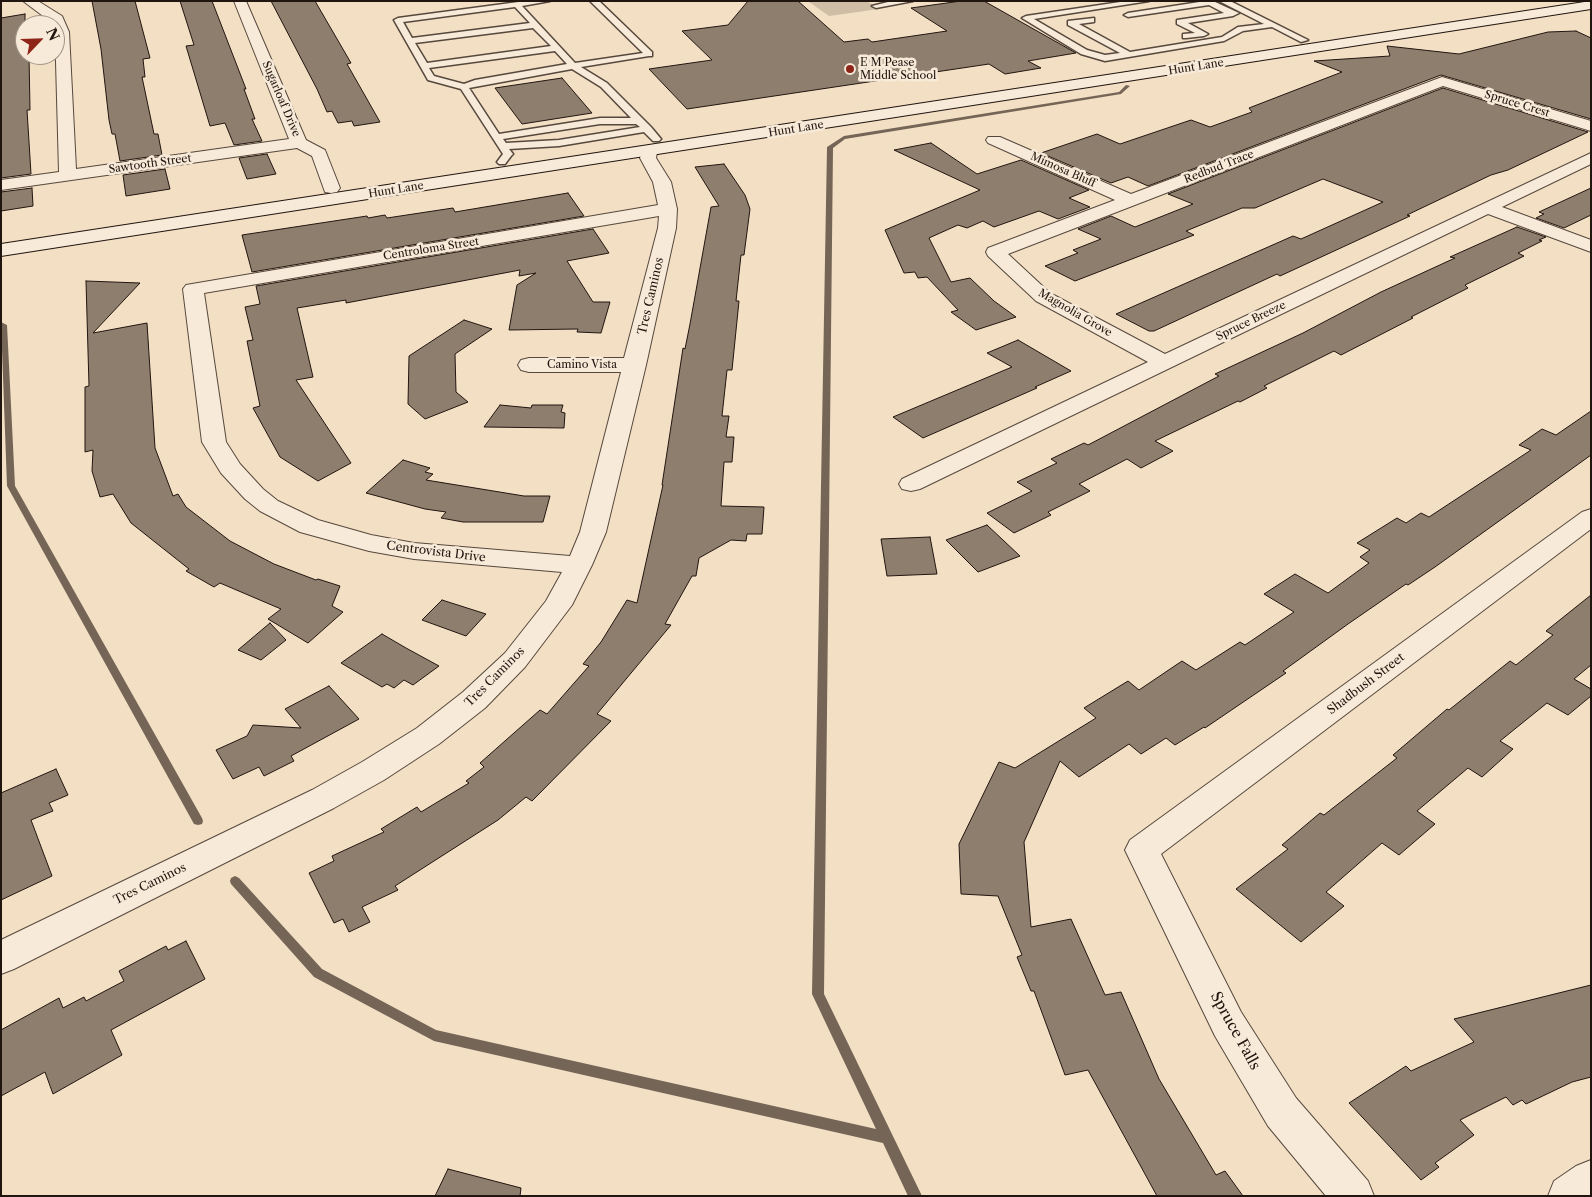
<!DOCTYPE html>
<style>
body{margin:0}
#map{position:relative;width:1592px;height:1197px;overflow:hidden;background:#f3dfc3;font-family:"Libre Caslon Text",serif}
canvas{display:block}
.frame{position:absolute;inset:0;border:2px solid #211510;pointer-events:none}
.north{position:absolute;left:15px;top:15px;width:50px;height:50px;box-sizing:border-box;background:#f7ead8;border:1px solid #a19588;border-radius:50%;rotate:66deg;font-size:14px;font-weight:700;line-height:20px;text-align:center;color:#211510}
.north::after{content:'';display:block;margin:auto;width:18px;height:22px;background:#8f2418;clip-path:polygon(50% 0,100% 100%,50% 72%,0 100%)}
</style>
<div id="map">
<canvas width="1592" height="1197"></canvas>
<div class="frame"></div>
<div class="north">N</div>
</div>
<script>
const context = document.querySelector('canvas').getContext('2d');
context.lineJoin = 'round';
function fillPath(path, color) { context.fillStyle = color; context.fill(path, 'evenodd'); }
const toPath = rows => new Path2D(rows.map(r => 'M' + r).join(''));
function stroke(path, color, width, dash) { context.strokeStyle = color; context.lineWidth = width; context.lineCap = dash ? 'butt' : 'round'; context.setLineDash(dash || []); context.stroke(path); }
function write(font, color, halo, rows, align = 'center') {
  context.font = font + ' "Libre Caslon Text",serif'; context.lineWidth = 5; context.setLineDash([]); context.textBaseline = 'middle'; context.strokeStyle = halo; context.fillStyle = color; for (const [text, x, y, turn = 0] of rows) {
    context.save(); context.translate(x, y); context.rotate((+turn || 0) * Math.PI / 180); context.textAlign = isNaN(turn) ? turn : align; if (halo) context.strokeText(text, 0, 0); context.fillText(text, 0, 0); context.restore();
  }
}
const green = toPath([
 [867,1,879,9,829,16,809,2]
]);
const stream = toPath([
 [1126,85,1130,86,1121,94,845,139,833,148,824,994,922,1196,908,1196,883,1143,434,1041,314,977,231,884,230,881,231,878,235,876,239,878,322,969,436,1030,876,1129,812,994,827,147,844,136,1119,92,1126,85],
 [1,322,7,325,15,486,202,818,203,821,202,824,198,825,194,824,7,486,1,322]
]);
const building = toPath([
 [92,1,135,1,150,58,143,59,145,77,142,77,154,134,158,134,162,155,120,161,115,134,112,134,109,120,101,49,92,1],
 [180,1,212,1,246,89,244,89,255,119,252,119,262,141,234,145,225,123,210,126,186,46,194,45,180,1],
 [271,1,315,1,351,63,347,64,380,122,354,126,352,121,338,123,332,111,327,112,317,89,271,1],
 [748,1,798,1,844,42,868,39,872,42,947,31,911,8,961,1,984,1,1076,53,1028,61,1041,68,1005,74,989,64,687,109,649,69,712,60,682,31,728,25,748,1],
 [25,14,25,55,29,55,30,110,27,110,31,174,1,178,1,18,25,14],
 [1576,31,1591,38,1591,119,1441,75,1148,186,1128,177,1111,183,1041,153,1097,134,1120,144,1191,120,1210,127,1252,112,1249,108,1342,72,1314,61,1390,56,1387,46,1459,54,1548,32,1576,31],
 [562,78,592,113,522,124,495,88,562,78],
 [1443,88,1588,132,1508,170,1491,175,1407,215,1410,216,1280,276,1277,274,1154,331,1149,331,1116,314,1293,236,1301,239,1383,202,1323,179,1255,208,1242,208,1186,231,1194,235,1075,281,1045,266,1078,253,1073,250,1101,239,1078,229,1111,216,1135,227,1193,204,1168,194,1443,88],
 [931,143,977,174,1021,160,1089,190,1069,198,1090,207,1058,219,1039,211,994,227,983,221,967,228,958,225,929,238,951,282,970,278,994,301,1016,317,976,330,951,312,958,310,927,277,918,278,915,272,904,273,885,230,980,190,894,150,931,143],
 [267,154,276,174,247,179,239,158,267,154],
 [724,164,745,195,750,209,744,255,741,255,736,301,739,301,732,370,727,370,722,416,729,416,726,437,734,437,732,462,724,462,721,506,764,507,762,534,747,534,746,541,731,540,699,558,696,576,692,576,665,624,671,625,597,714,611,721,532,801,526,797,498,820,395,886,398,890,362,907,370,922,349,932,343,919,334,923,309,873,334,861,332,856,384,832,381,829,417,807,421,812,469,783,466,781,484,767,480,763,540,710,547,714,589,666,583,664,601,642,627,600,637,603,663,485,662,485,683,348,685,349,690,324,711,207,719,206,695,167,724,164],
 [165,169,170,189,126,196,123,175,165,169],
 [32,188,33,206,1,211,1,192,32,188],
 [1591,188,1591,215,1564,228,1536,218,1544,214,1539,212,1591,188],
 [568,193,584,216,252,272,242,235,367,216,368,218,385,215,387,218,453,208,455,212,568,193],
 [1517,227,1546,237,1539,240,1542,241,1518,253,1524,256,1465,285,1468,288,1411,317,1413,318,1341,355,1334,351,1264,386,1267,388,1240,402,1238,401,1155,441,1173,451,1141,468,1127,459,1079,484,1090,491,1048,512,1051,515,1014,533,987,513,1032,491,1017,482,1057,463,1051,459,1084,443,1088,445,1219,376,1215,374,1303,333,1381,292,1455,258,1450,257,1517,227],
 [593,229,609,253,567,261,593,302,610,302,601,333,577,332,578,329,509,330,517,285,536,273,519,276,520,270,346,303,346,300,297,308,313,377,296,380,351,463,318,481,280,457,253,408,260,406,247,341,253,340,245,307,260,304,256,286,593,229],
 [86,281,140,283,93,333,147,323,155,448,173,496,178,494,186,507,230,541,274,564,316,580,318,579,340,586,332,606,343,612,308,643,268,619,281,609,220,583,214,587,186,571,189,569,131,523,113,494,100,497,92,471,93,450,85,452,85,387,89,386,86,281],
 [464,320,492,329,455,354,456,392,468,402,425,419,408,404,409,356,464,320],
 [1018,340,1071,371,1035,387,1037,388,923,438,893,417,1012,367,987,353,1018,340],
 [500,405,531,408,532,405,563,405,561,412,565,413,564,428,484,427,500,405],
 [1591,411,1591,455,1435,567,1408,585,1406,584,1348,624,1283,671,1286,673,1205,728,1204,727,1175,745,1166,738,1141,754,1129,744,1079,777,1060,761,1024,842,1031,927,1071,919,1105,995,1121,992,1159,1079,1216,1175,1225,1171,1243,1196,1157,1196,1088,1070,1065,1075,1034,991,1031,991,1017,957,1022,955,998,896,961,894,959,844,999,762,1015,768,1096,718,1084,708,1128,681,1139,690,1182,661,1196,670,1240,642,1245,645,1294,612,1264,594,1295,574,1328,593,1369,563,1360,557,1370,550,1357,543,1397,518,1406,523,1421,513,1429,517,1531,450,1519,445,1542,429,1556,435,1591,411],
 [403,460,430,468,425,472,433,474,426,480,524,496,550,496,543,522,463,522,441,518,446,512,425,509,366,493,403,460],
 [987,525,1020,556,978,572,946,540,987,525],
 [930,537,937,574,887,576,881,539,930,537],
 [1591,595,1591,665,1574,679,1591,689,1591,696,1568,715,1547,703,1500,741,1513,749,1482,777,1468,768,1417,811,1435,824,1399,855,1382,843,1326,892,1344,906,1301,942,1236,889,1288,849,1282,845,1320,813,1324,815,1397,758,1393,755,1447,709,1449,710,1510,661,1516,665,1553,635,1546,631,1591,595],
 [442,600,486,614,466,636,422,620,442,600],
 [270,623,286,640,261,660,238,650,270,623],
 [382,634,406,648,439,666,413,685,404,680,394,688,387,684,382,687,341,663,382,634],
 [329,686,359,719,291,756,294,761,264,776,259,767,233,779,216,750,247,736,253,725,301,728,285,709,329,686],
 [56,769,68,795,49,803,53,811,31,820,52,876,1,900,1,793,56,769],
 [186,941,205,979,111,1030,122,1055,53,1094,45,1072,1,1096,1,1030,59,998,63,1008,84,997,86,1001,124,981,119,971,166,946,168,950,186,941],
 [1591,985,1591,1077,1572,1082,1526,1104,1522,1100,1513,1105,1506,1097,1460,1120,1474,1135,1435,1163,1439,1167,1421,1180,1349,1103,1406,1066,1411,1071,1474,1042,1454,1019,1591,985],
 [448,1169,521,1188,520,1196,435,1196,448,1169]
]);
const service = toPath([
 [526,1,550,1,522,6,575,63,643,53,590,1,599,1,652,52,652,56,649,56,581,67,607,83,651,127,661,139,659,141,653,141,644,132,559,146,509,149,513,154,511,156,505,164,499,164,497,162,503,154,461,89,428,80,394,20,398,18,526,1],
 [515,7,530,23,412,38,403,22,515,7],
 [533,28,551,46,427,63,415,43,533,28],
 [555,51,567,64,475,80,464,84,434,76,429,68,555,51],
 [572,69,601,87,631,118,600,118,499,134,469,88,572,69],
 [600,124,636,124,640,127,559,140,506,143,503,139,600,124],
 [892,1,913,1,876,8,872,6,892,1],
 [1127,1,1149,1,1034,19,1087,50,1105,55,1120,53,1068,25,1068,21,1094,18,1094,22,1079,24,1130,52,1222,37,1238,27,1264,24,1219,1,1230,1,1308,40,1301,42,1272,27,1243,31,1224,41,1105,61,1081,54,1022,18,1026,16,1127,1],
 [1206,1,1213,1,1239,13,1233,16,1188,23,1208,34,1204,36,1186,38,1183,38,1183,34,1195,33,1177,24,1177,20,1224,13,1209,5,1128,17,1124,15,1128,13,1206,1]
]);
const minor = toPath([
 [23,1,38,1,62,16,69,32,76,169,289,139,234,1,246,1,306,140,325,150,340,188,337,192,331,193,325,192,312,156,297,148,1,190,1,180,59,172,55,25,23,1],
 [1442,77,1591,121,1591,131,1443,86,1008,254,1050,293,1165,354,1591,153,1591,164,1502,207,1591,240,1591,252,1488,214,920,489,911,491,902,489,899,484,902,479,1148,362,1036,301,988,256,986,252,988,248,1115,200,988,143,986,140,988,137,1000,137,1131,194,1442,77],
 [649,147,655,149,657,152,656,158,671,182,677,209,676,228,646,365,606,532,592,565,572,605,525,667,485,708,439,744,384,780,334,808,14,969,1,974,1,940,312,790,362,762,417,728,463,692,505,653,546,601,562,572,414,559,369,551,300,532,260,511,245,499,221,473,202,442,183,289,186,285,658,205,653,182,640,158,643,149,649,147],
 [659,216,658,228,624,358,529,358,521,360,518,365,521,370,529,372,621,372,580,532,570,556,414,543,371,535,318,520,278,501,263,489,240,464,226,442,204,293,659,216],
 [1591,509,1591,529,1161,854,1241,1012,1296,1098,1368,1181,1374,1196,1326,1196,1268,1126,1215,1036,1125,850,1130,840,1582,512,1591,509],
 [1591,1160,1591,1196,1548,1196,1554,1181,1576,1166,1591,1160]
]);
const secondary = toPath([
 [1591,1,1591,9,1,256,1,244,1591,1]
]);
const markers = [
 [850,69,5,"#8f2418"]
];
const farPoinames = [
 ["E M Pease",860,63],
 ["Middle School",860,76]
];
const farStreetnames = [
 ["Hunt Lane",1196,67,-9],
 ["Sugarloaf Drive",281,99,67],
 ["Spruce Crest",1517,104,17],
 ["Hunt Lane",796,129,-9],
 ["Sawtooth Street",150,164,-8],
 ["Redbud Trace",1219,167,-21],
 ["Mimosa Bluff",1063,170,24],
 ["Hunt Lane",396,190,-9],
 ["Centroloma Street",431,249,-9],
 ["Magnolia Grove",1075,313,30],
 ["Spruce Breeze",1251,321,-26],
 ["Camino Vista",582,365]
];
const streetNames = [
 ["Tres Caminos",651,296,-77],
 ["Centrovista Drive",436,552,7],
 ["Tres Caminos",495,677,-45],
 ["Shadbush Street",1366,684,-37],
 ["Tres Caminos",150,884,-26]
];
const nearStreetnames = [
 ["Spruce Falls",1235,1031,61]
];
fillPath(green, '#cfbda5');
fillPath(stream, '#746557');
fillPath(building, '#8e7e6d');
stroke(building, '#211510', 1);
stroke(service, '#56483d', 3);
stroke(minor, '#56483d', 2);
stroke(secondary, '#211510', 2);
fillPath(service, '#f7ead8');
fillPath(minor, '#f7ead8');
fillPath(secondary, '#f7ead8');
for (const [x, y, r, color] of markers) { const dot = new Path2D(); dot.arc(x, y, r, 0, 2 * Math.PI); context.fillStyle = color; context.fill(dot); stroke(dot, '#f7ead8', 2); }
write('11px', '#211510', '#f7ead8', farPoinames, 'left');
write('11px', '#211510', '#f7ead8', farStreetnames);
write('12px', '#211510', '#f7ead8', streetNames);
write('15px', '#211510', '#f7ead8', nearStreetnames);
</script>
